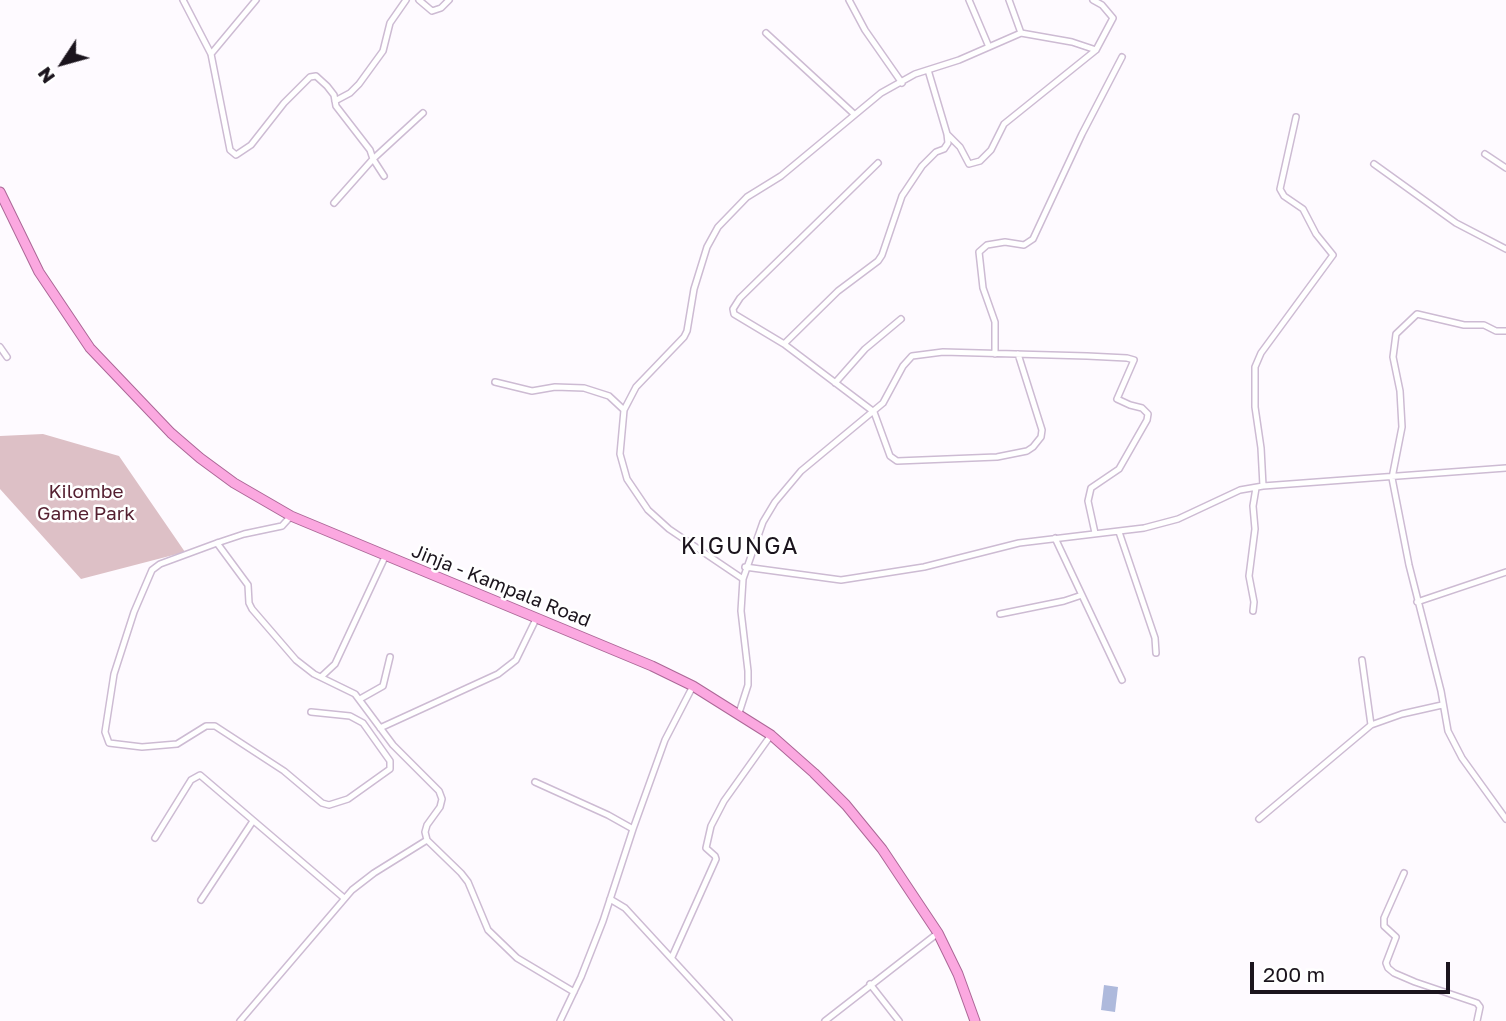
<!DOCTYPE html>
<style>
body{margin:0}
#map{position:relative;width:1506px;height:1021px;overflow:hidden;background:#fefaff;font-family:"Golos Text",sans-serif}
canvas{display:block}
.north{position:absolute;left:28px;top:28px;width:70px;height:70px;-webkit-text-stroke:5px #fff;paint-order:stroke;rotate:234deg;font-size:19px;font-weight:700;line-height:28px;text-align:center;color:#1b141d}
.north::after{content:'';display:block;margin:auto;width:24px;height:32px;background:#1b141d;clip-path:polygon(50% 0,100% 100%,50% 72%,0 100%)}
.scale{position:absolute;left:1250px;top:962px;width:200px;height:32px;box-sizing:border-box;border:4px solid #1b141d;border-top:0;padding-left:9px;font-size:21px;line-height:24px;white-space:nowrap;color:#1b141d;-webkit-text-stroke:5px #fff;paint-order:stroke}
</style>
<div id="map">
<canvas width="1506" height="1021"></canvas>
<div class="north">N</div>
<div class="scale">200 m</div>
</div>
<script>
const context = document.querySelector('canvas').getContext('2d');
context.lineJoin = 'round';
function fillPath(path, color) { context.fillStyle = color; context.fill(path, 'evenodd'); }
const toPath = rows => new Path2D(rows.map(r => 'M' + r).join(''));
function stroke(path, color, width, dash) { context.strokeStyle = color; context.lineWidth = width; context.lineCap = dash ? 'butt' : 'round'; context.setLineDash(dash || []); context.stroke(path); }
function write(font, color, halo, rows, align = 'center') {
  context.font = font + ' "Golos Text",sans-serif'; context.lineWidth = 5; context.setLineDash([]); context.textBaseline = 'middle'; context.strokeStyle = halo; context.fillStyle = color; for (const [text, x, y, turn = 0] of rows) {
    context.save(); context.translate(x, y); context.rotate((+turn || 0) * Math.PI / 180); context.textAlign = isNaN(turn) ? turn : align; if (halo) context.strokeText(text, 0, 0); context.fillText(text, 0, 0); context.restore();
  }
}
const green = toPath([
 [43,434,119,456,185,552,81,579,0,489,0,436]
]);
const water = toPath([
 [1104,985,1118,987,1115,1012,1101,1010]
]);
const minor = toPath([
 [183,0,211,54,230,150,236,155,251,145,284,103,310,77,316,76,327,86,334,95,336,106,370,150,373,159,334,203],
 [419,0,432,11,441,8,449,0],
 [849,0,865,30,902,83],
 [969,0,989,47],
 [1009,0,1021,33,1072,42,1096,50],
 [766,33,854,114],
 [211,54,256,0],
 [335,101,350,93,359,84,383,51,390,23,406,0],
 [947,134,960,147,969,164,980,161,991,150,1004,124,1096,50,1113,18,1102,5,1093,0],
 [1485,154,1506,168],
 [878,163,740,298,733,309,734,314,784,344,874,412,890,456,897,461,997,457,1027,451,1033,447,1041,437,1042,430,1018,354],
 [1374,164,1456,223,1506,249],
 [384,176,373,159,423,113],
 [1506,331,1496,331,1484,325,1464,325,1417,314,1396,334,1393,357,1400,391,1402,427,1392,478,1409,565,1441,691,1448,731,1462,758,1506,819],
 [784,344,838,291,878,261,882,255,902,196,922,166,936,152,944,149,948,143,947,134,928,70],
 [0,347,7,357],
 [995,354,995,322,983,288,979,252,987,245,1005,242,1024,245,1033,239,1082,134,1122,57],
 [495,382,532,391,555,387,584,388,609,396,624,410],
 [835,383,865,349,901,319],
 [1263,486,1261,448,1255,407,1255,367,1261,353,1333,255,1316,234,1303,209,1284,196,1280,189,1296,117],
 [291,516,282,526,244,534,217,543,160,564,152,570,134,612,114,674,105,732,109,743,142,747,177,744,206,726,215,726,284,771,322,803,329,805,348,799,390,769,390,761,363,723,350,716,311,712],
 [1119,532,1155,638,1156,653],
 [1055,538,1122,680],
 [217,543,248,585,249,603,252,609,296,660,314,674,355,694,393,745,439,791,442,799,440,807,427,825,425,832,427,840,461,873,468,882,488,930,517,958,574,992],
 [745,567,841,580,924,567,1019,543,1144,528,1178,519,1240,490,1263,486,1506,468],
 [743,579,669,529,648,510,627,479,620,454,624,410,636,387,684,337,687,331,694,289,707,247,718,227,747,197,781,176,881,93,915,74,959,60,1021,33],
 [1417,602,1506,572],
 [1253,611,1254,602,1249,576,1255,529,1253,506,1256,488],
 [1000,614,1064,601,1082,595],
 [1362,660,1371,725],
 [321,677,335,664,385,557],
 [360,699,383,686,390,657],
 [739,713,748,685,748,671,741,611,743,579,763,522,775,502,801,471,883,403,903,366,912,356,943,352,1087,356,1127,358,1134,360,1117,399,1130,405,1142,408,1148,414,1147,420,1119,469,1091,488,1088,501,1095,533],
 [380,728,498,674,516,660,536,619],
 [535,782,608,815,633,829],
 [1259,819,1371,725,1402,714,1442,705],
 [155,838,191,780,200,775,344,898],
 [1404,873,1384,918,1384,926,1396,937,1386,963,1388,968,1394,973,1415,982,1477,1003,1480,1007,1477,1021],
 [610,899,625,908,729,1021],
 [201,900,253,821],
 [672,957,716,859,715,856,706,848,711,826,724,801,771,735],
 [870,984,899,1021],
 [240,1021,352,890,374,873,427,840],
 [560,1021,581,977,603,921,633,829,665,740,693,686],
 [825,1021,938,933]
]);
const trunk = toPath([
 [0,192,39,272,90,348,171,433,200,458,234,483,291,516,652,666,693,686,771,735,814,773,846,805,882,849,938,933,958,974,975,1021]
]);
const parkNames = [
 ["Kilombe",86,492],
 ["Game Park",86,514]
];
const streetNames = [
 ["Jinja - Kampala Road",501,586,22]
];
const quarterNames = [
 ["KIGUNGA",740,547]
];
fillPath(green, '#ddc0c6');
fillPath(water, '#aeb9dc');
stroke(minor, '#cdbbd3', 8);
stroke(trunk, '#ac6797', 11);
stroke(minor, '#fff', 5);
stroke(trunk, '#fba8e0', 9);
write('19px', '#552031', '#fff', parkNames);
write('19px', '#1b141d', '#fff', streetNames);
context.letterSpacing = '2px';
write('23px', '#1b141d', '#fff', quarterNames);
context.letterSpacing = '0px';
</script>
